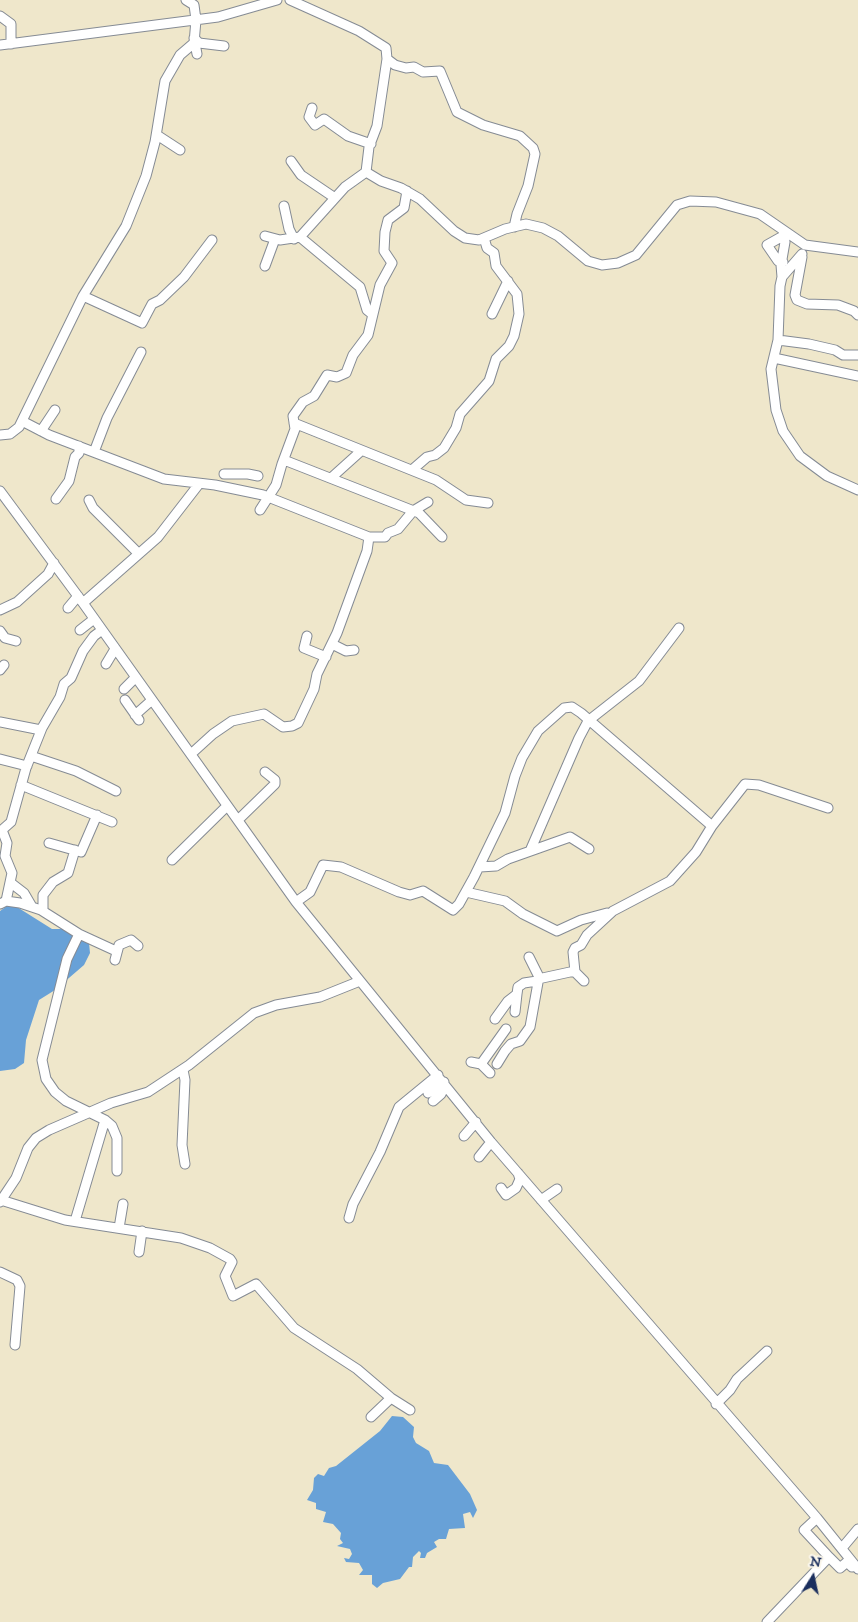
<!DOCTYPE html>
<html>
<head>
<meta charset="utf-8">
<style>
  body { margin:0 }
  #map { position:relative; width:858px; height:1622px; overflow:hidden; background:#efe7cb; font-family:"IM FELL DW Pica",serif }
  canvas { display:block }
  .north { position:absolute; left:788px; top:1552px; width:50px; height:50px; -webkit-text-stroke:4px #fbf7ec; paint-order:stroke; rotate:10deg; font-size:14px; font-weight:700; line-height:20px; text-align:center; color:#1b2f5e }
  .north::after { content:''; display:block; margin:auto; width:18px; height:22px; background:#1b2f5e; clip-path:polygon(50% 0,100% 100%,50% 72%,0 100%) }
</style>
</head>
<body>
<div id="map">
<canvas width="858" height="1622"></canvas>
<div class="north">N</div>
</div>
<script>
const c = document.querySelector('canvas').getContext('2d');
c.lineJoin = 'round';
function fillPath(path, color) { c.fillStyle = color; c.fill(path, 'evenodd'); }
const poly = rows => new Path2D(rows.map(r => 'M' + r).join(''));
function trace(path, color, width, dash) { c.strokeStyle = color; c.lineWidth = width; c.lineCap = dash ? 'butt' : 'round'; c.setLineDash(dash || []); c.stroke(path); }
const water = poly([
  [7,906,17,907,52,929,63,929,76,935,89,943,90,953,84,965,55,990,39,1000,26,1040,24,1063,15,1069,0,1071,0,911],
  [392,1416,403,1417,414,1427,413,1437,416,1443,429,1451,434,1463,448,1465,470,1494,477,1510,473,1518,470,1512,463,1514,465,1528,449,1529,446,1539,439,1539,434,1542,437,1547,427,1553,425,1558,420,1558,421,1553,419,1551,413,1557,412,1567,409,1567,400,1579,383,1583,377,1588,372,1584,372,1575,359,1575,363,1570,359,1563,346,1562,344,1558,349,1559,352,1554,350,1549,337,1546,343,1543,340,1539,341,1533,333,1524,323,1522,326,1512,316,1509,316,1503,307,1500,313,1490,314,1478,318,1474,324,1476,329,1468,336,1466,380,1431]
]);
const minor = poly([
  [290,0,359,31,386,48,387,59,377,126,369,147,366,172,381,181,401,188,420,199,454,231,465,238,479,240,505,229,526,224,543,228,558,236,588,261,602,265,618,263,636,255,677,205,690,201,716,202,760,214,805,245,858,252],
  [0,16,11,24,11,44],
  [194,38,199,43,224,46],
  [194,38,197,54],
  [0,45,218,17,277,0],
  [387,59,395,65,406,68,414,67,423,72,440,71,457,112,483,125,520,136,533,148,535,154,528,186,517,214,514,227],
  [312,108,309,117,315,125,324,119,348,136,371,144],
  [157,135,180,150],
  [291,161,301,175,335,198],
  [284,206,289,229,294,239],
  [265,236,280,240,300,237,345,187,366,172],
  [300,237,360,287,367,310,372,314],
  [802,254,782,277,780,286,778,340,771,369,776,410,783,431,800,456,827,476,858,490],
  [802,257,795,295,797,300,807,304,838,305,854,311,858,315],
  [783,262,778,261,767,245,783,236],
  [265,266,275,239],
  [782,277,781,265,785,242,783,230],
  [83,296,142,323,152,304,160,300,184,277,212,240],
  [492,314,508,281],
  [778,340,809,344,835,350,843,355,858,355],
  [774,358,858,376],
  [22,421,49,435,164,479,215,485,263,495,369,537,367,551,337,633,317,674,314,689,298,723,292,726,283,727,264,714,232,721,213,734,191,754],
  [294,423,436,480,466,500,488,503],
  [41,431,55,410],
  [0,435,10,434,19,427,83,296,126,226,146,176,155,142,165,81,180,55,194,43,196,20,194,5,186,0],
  [94,452,107,418,141,352],
  [284,460,419,513,442,537],
  [412,470,427,457,435,455,444,448,456,428,460,414,489,381,496,359,509,346,514,336,519,314,517,294,496,266,494,253,487,248,484,238],
  [224,474,248,474,258,476],
  [331,478,361,451],
  [0,491,83,603,296,902,491,1142,817,1518,858,1569],
  [56,499,69,481,75,457,79,453,79,446],
  [89,500,93,508,138,553],
  [260,510,276,485,282,464,295,429,293,416,303,402,314,396,327,375,337,377,346,373,353,355,368,335,380,285,392,263,384,251,385,232,388,220,404,208,407,191],
  [369,537,385,537,388,533,398,529,413,511,428,502],
  [83,603,158,537,199,484],
  [68,608,78,596],
  [0,610,17,602,48,574,54,563],
  [80,630,94,619],
  [0,631,5,638,16,641],
  [307,636,304,648,326,657],
  [332,644,346,651,354,650],
  [106,664,115,649],
  [0,670,4,665],
  [124,689,135,678],
  [125,700,139,720],
  [135,715,152,700],
  [0,722,41,730],
  [31,756,76,771,116,791],
  [0,759,27,766],
  [21,785,112,822],
  [238,820,275,784,275,780,265,772],
  [49,843,81,852,97,815],
  [530,851,579,738,588,721,639,681,679,628],
  [172,860,227,806],
  [480,867,496,866,508,859,570,837,589,849],
  [11,883,24,893,31,905],
  [466,892,505,901,523,914,557,931,581,920,607,913],
  [6,901,20,903,41,910,79,934,116,951],
  [296,902,310,892,323,865,341,867,399,892,410,895,423,891,453,910,459,904,474,877,505,813,515,776,522,758,538,731,564,708,572,707,581,713,712,826],
  [0,904,6,901,12,873,5,856,7,843,2,830,11,822,26,768,42,728,60,697,64,684,71,678,83,651,94,636,102,630],
  [43,911,43,895,53,882,68,873,75,850],
  [115,960,119,945,131,940,138,946],
  [575,972,573,952,575,948,581,945,587,935,613,911,670,881,696,852,712,826,745,784,759,785,828,808],
  [538,979,570,972,575,972,584,981],
  [515,1012,517,994],
  [495,1019,508,1001,517,994,518,987,524,983,537,981],
  [471,1062,481,1064,490,1073],
  [481,1064,506,1029],
  [497,1064,505,1051,511,1044,520,1041,530,1027,539,977,529,957],
  [183,1070,185,1080,182,1145,185,1164],
  [428,1093,444,1082],
  [433,1101,441,1094,444,1088,441,1083],
  [105,1120,112,1126,117,1138,117,1171],
  [464,1136,476,1122],
  [479,1157,491,1142],
  [501,1188,506,1195,516,1188,520,1179,518,1173],
  [1,1200,65,1220,181,1238,210,1248,230,1259,232,1262,225,1276,233,1296,256,1284,294,1328,357,1369,391,1398,410,1410],
  [541,1200,557,1189],
  [0,1202,16,1178,28,1148,36,1138,49,1130,111,1103,148,1092,189,1065,254,1013,276,1005,320,997,360,981],
  [349,1218,353,1204,380,1152,399,1107,438,1075],
  [75,1221,105,1120,66,1101,55,1092,46,1079,42,1060,67,959,79,934],
  [119,1228,123,1204],
  [139,1252,142,1231],
  [0,1272,17,1280,20,1286,15,1345],
  [716,1404,730,1390,737,1379,767,1351],
  [371,1417,391,1398],
  [842,1548,858,1529],
  [829,1557,840,1568,847,1562,852,1567],
  [767,1622,829,1557,804,1530,817,1518]
]);
fillPath(water, '#68a1d7');
trace(minor, '#858b94', 11);
trace(minor, '#fff', 9);
</script>
</body>
</html>
